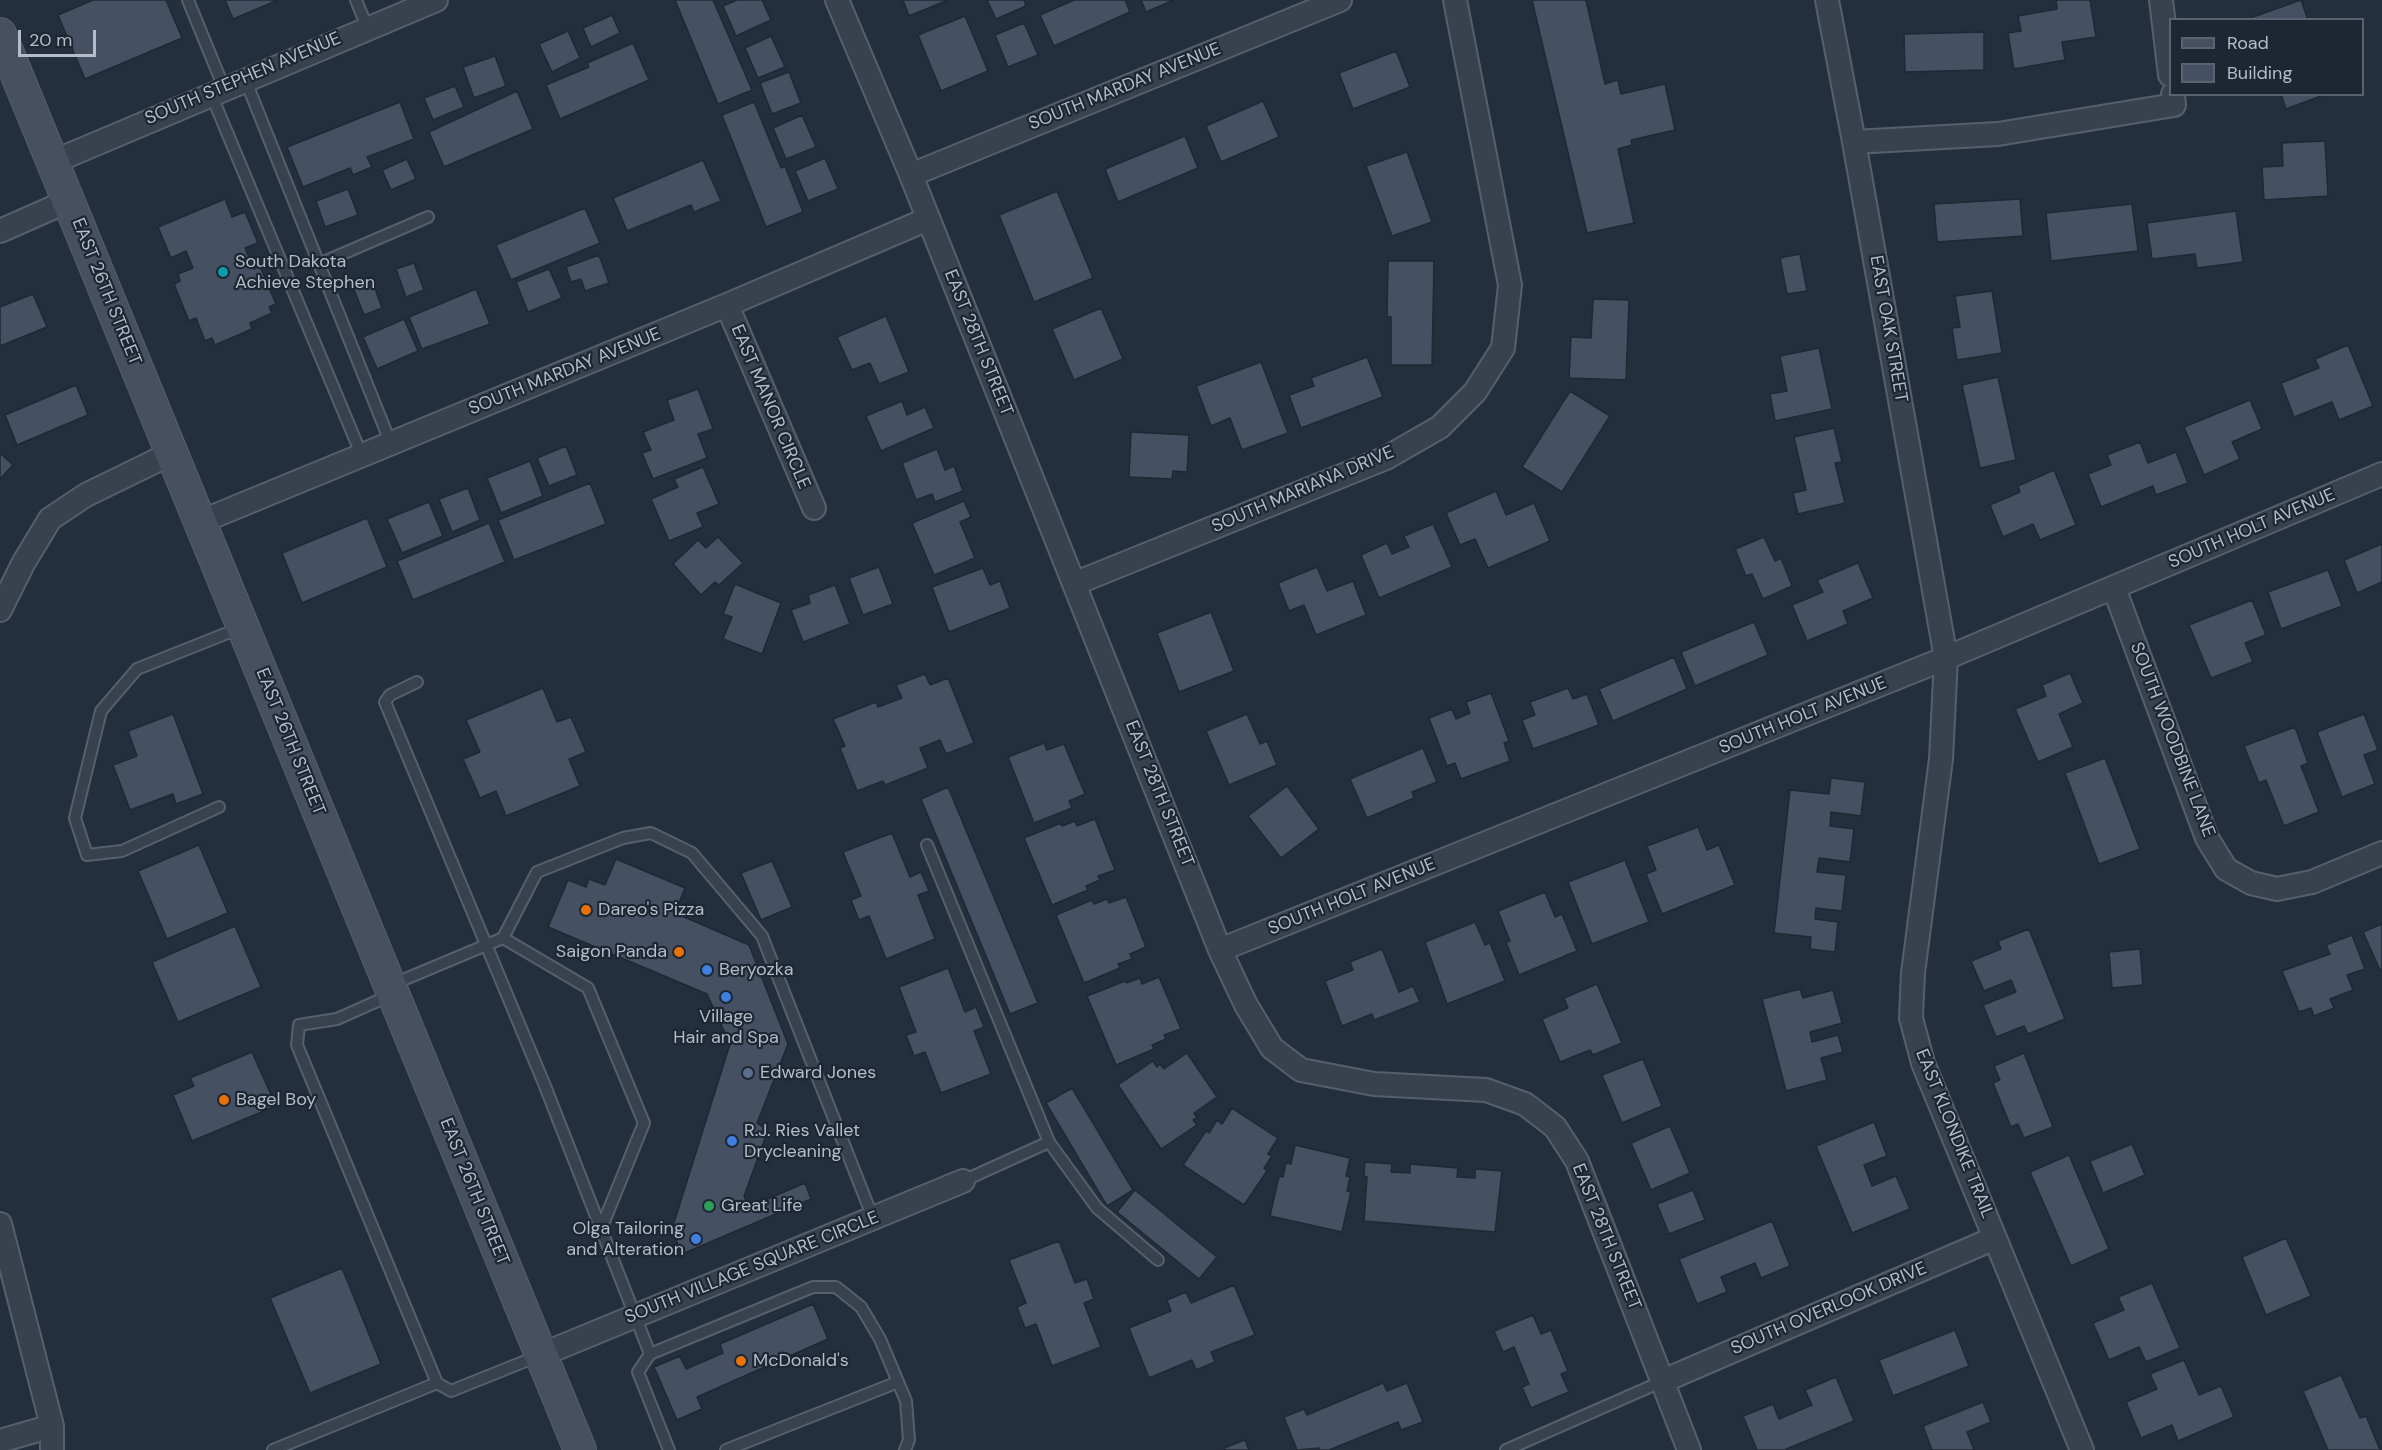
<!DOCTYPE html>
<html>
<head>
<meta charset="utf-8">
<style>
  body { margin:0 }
  #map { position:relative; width:2382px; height:1450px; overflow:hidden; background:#242f3e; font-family:"DM Sans",sans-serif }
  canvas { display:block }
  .legend { position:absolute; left:2169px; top:18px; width:195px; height:78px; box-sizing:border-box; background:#1d2633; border:2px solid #59626f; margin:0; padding:8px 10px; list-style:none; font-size:18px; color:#b4bcc9 }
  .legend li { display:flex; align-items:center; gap:12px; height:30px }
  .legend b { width:30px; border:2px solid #59626f }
  .scale { position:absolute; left:18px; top:30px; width:78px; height:27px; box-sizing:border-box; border:3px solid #b4bcc9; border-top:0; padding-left:8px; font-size:18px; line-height:21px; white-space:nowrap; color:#b4bcc9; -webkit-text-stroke:4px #1d2633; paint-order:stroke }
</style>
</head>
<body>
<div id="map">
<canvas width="2382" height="1450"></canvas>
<ul class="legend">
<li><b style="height:8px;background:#465061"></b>Road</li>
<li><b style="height:16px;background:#455162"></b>Building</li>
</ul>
<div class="scale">20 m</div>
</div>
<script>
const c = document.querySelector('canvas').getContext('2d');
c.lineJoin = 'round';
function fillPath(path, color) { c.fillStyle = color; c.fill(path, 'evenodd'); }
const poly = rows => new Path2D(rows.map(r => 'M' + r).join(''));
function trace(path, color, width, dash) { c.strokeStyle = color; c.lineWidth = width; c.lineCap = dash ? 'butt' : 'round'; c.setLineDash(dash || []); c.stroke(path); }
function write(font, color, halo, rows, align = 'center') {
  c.font = font + ' "DM Sans",sans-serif'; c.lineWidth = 4.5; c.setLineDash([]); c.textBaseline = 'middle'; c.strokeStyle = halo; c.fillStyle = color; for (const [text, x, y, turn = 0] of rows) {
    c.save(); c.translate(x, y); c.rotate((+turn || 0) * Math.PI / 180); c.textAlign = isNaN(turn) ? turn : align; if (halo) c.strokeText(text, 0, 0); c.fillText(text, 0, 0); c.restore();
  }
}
const building = poly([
  [93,0,166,0,182,38,85,79,58,15,93,0],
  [225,0,278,0,233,19,225,0],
  [675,0,713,0,752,90,718,104,675,0],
  [737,0,762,0,771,20,736,36,723,6,737,0],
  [903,0,948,0,909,16,903,0],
  [987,0,1024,0,1026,6,996,19,987,0],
  [1074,0,1125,0,1130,12,1054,46,1040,15,1074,0],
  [1141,0,1174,0,1146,12,1141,0],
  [1532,0,1586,0,1605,84,1618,80,1621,94,1665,84,1675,130,1631,140,1632,145,1618,149,1634,223,1587,233,1532,0],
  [2056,0,2090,0,2096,37,2062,42,2065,60,2014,69,2008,33,2021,31,2018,16,2057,9,2056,0],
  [2301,0,2308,20,2254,20,2253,17,2301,0],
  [612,15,620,33,591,47,583,28,612,15],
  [965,16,988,71,941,91,918,35,965,16],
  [1024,23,1038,55,1008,67,995,35,1024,23],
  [568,31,580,58,552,72,539,44,568,31],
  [1984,32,1984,70,1905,72,1904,34,1984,32],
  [771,36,785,67,758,78,745,48,771,36],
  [633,43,649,80,560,119,546,85,589,67,587,63,633,43],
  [1396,51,1410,87,1353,109,1339,73,1396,51],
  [495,56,506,86,474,98,463,67,495,56],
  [789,72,801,103,772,114,760,83,789,72],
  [455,86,464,107,433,120,424,98,455,86],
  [517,91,533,129,444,167,429,132,517,91],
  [2281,94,2321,94,2321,96,2286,109,2281,94],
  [1263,101,1279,137,1221,162,1206,126,1263,101],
  [400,102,414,139,367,157,372,167,353,175,350,168,303,187,287,147,400,102],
  [754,102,781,168,785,166,803,212,766,227,722,115,754,102],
  [802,115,816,147,786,159,773,128,802,115],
  [1185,136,1198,168,1118,202,1105,169,1185,136],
  [2325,141,2328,196,2264,200,2262,167,2283,166,2282,143,2325,141],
  [1407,152,1432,222,1392,236,1366,166,1407,152],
  [825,158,838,189,808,201,795,171,825,158],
  [407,159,416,179,391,190,382,170,407,159],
  [703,160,721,201,694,212,691,205,627,231,613,198,703,160],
  [348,189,358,215,325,227,316,201,348,189],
  [1057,191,1093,278,1034,302,999,215,1057,191],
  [225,199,232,217,245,212,258,243,245,248,254,269,260,266,276,304,269,307,272,313,250,323,252,329,215,345,212,338,205,341,196,318,189,321,174,284,180,281,178,274,193,268,186,251,171,258,158,227,225,199],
  [2020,199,2023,236,1937,242,1934,204,2020,199],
  [2132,204,2138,251,2051,261,2046,213,2132,204],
  [585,208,600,243,511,280,496,245,585,208],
  [2236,211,2243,262,2197,268,2195,254,2152,259,2147,223,2236,211],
  [1800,254,1807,291,1787,294,1780,258,1800,254],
  [599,255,609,283,585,291,581,279,571,282,566,267,599,255],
  [1388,261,1434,261,1432,365,1391,365,1391,317,1387,317,1388,261],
  [414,263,424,290,406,297,396,269,414,263],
  [549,269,562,298,528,312,516,282,549,269],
  [372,280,382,308,364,315,353,287,372,280],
  [476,289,490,324,422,349,409,317,476,289],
  [1992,291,2002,353,1957,360,1952,328,1960,327,1955,296,1992,291],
  [33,294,47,327,0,346,0,307,33,294],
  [1593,299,1629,300,1626,380,1569,378,1571,337,1591,338,1593,299],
  [1101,308,1123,359,1074,380,1052,329,1101,308],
  [886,316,909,372,879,384,870,363,852,370,837,337,886,316],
  [404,319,418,351,377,369,363,337,404,319],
  [2348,345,2373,406,2339,420,2332,402,2294,417,2281,383,2319,368,2315,359,2348,345],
  [1819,348,1832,409,1775,421,1770,394,1787,391,1780,356,1819,348],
  [1367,357,1383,397,1301,428,1289,395,1314,386,1311,378,1367,357],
  [1261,362,1288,433,1242,450,1230,418,1211,426,1196,386,1261,362],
  [1998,377,2016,460,1980,468,1962,385,1998,377],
  [76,385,88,415,17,445,5,415,76,385],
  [698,389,713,429,698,434,707,458,653,479,642,453,651,450,643,432,674,420,667,400,698,389],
  [1570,391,1610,416,1562,492,1522,467,1570,391],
  [2250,400,2262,429,2232,442,2240,459,2204,475,2184,427,2250,400],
  [902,401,907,415,925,407,934,428,881,451,866,416,902,401],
  [1834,428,1842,462,1835,463,1845,503,1798,514,1793,493,1806,490,1794,437,1834,428],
  [1131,432,1189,435,1187,472,1173,471,1172,479,1129,477,1131,432],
  [2140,442,2148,463,2176,452,2188,483,2156,495,2153,486,2101,507,2088,474,2111,465,2107,455,2140,442],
  [566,446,577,475,549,486,537,458,566,446],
  [937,449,945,470,954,466,963,491,935,502,932,494,916,500,902,463,937,449],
  [0,453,13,465,0,479,0,453],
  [530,461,543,496,501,513,487,478,530,461],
  [703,467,719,504,697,513,703,527,669,541,651,499,678,487,674,479,703,467],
  [2054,470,2076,525,2040,540,2033,524,2003,537,1990,505,2020,492,2018,486,2054,470],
  [590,483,606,524,514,560,498,520,590,483],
  [468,488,480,520,452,532,439,499,468,488],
  [1496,491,1506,515,1534,503,1550,541,1488,568,1475,539,1460,545,1446,513,1496,491],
  [964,501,971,517,960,522,975,558,934,575,912,523,964,501],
  [429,502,443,536,402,553,387,519,429,502],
  [367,518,387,567,302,603,282,553,367,518],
  [489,523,505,562,413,600,397,561,489,523],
  [1433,524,1452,567,1379,598,1361,555,1387,543,1392,554,1409,547,1404,536,1433,524],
  [718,537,743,563,719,585,715,582,701,595,673,564,698,540,706,548,718,537],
  [1764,537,1775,561,1781,558,1792,586,1763,599,1752,574,1746,576,1735,549,1764,537],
  [2382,544,2382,582,2357,593,2344,560,2382,544],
  [1858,563,1873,598,1843,611,1848,624,1807,641,1792,605,1823,592,1817,580,1858,563],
  [879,567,893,604,863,615,849,578,879,567],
  [1317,567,1327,591,1353,581,1366,615,1316,635,1304,605,1289,611,1278,583,1317,567],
  [983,568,990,585,1000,581,1010,608,949,632,932,587,983,568],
  [2328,570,2342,606,2281,629,2268,592,2328,570],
  [735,584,781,603,762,654,723,639,732,617,723,614,735,584],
  [835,585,850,624,803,642,791,610,810,603,808,595,835,585],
  [2252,600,2266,635,2245,643,2253,662,2211,678,2189,625,2252,600],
  [1211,612,1234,671,1179,692,1157,633,1211,612],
  [1754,622,1768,655,1695,686,1681,652,1754,622],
  [1674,657,1687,689,1613,721,1599,689,1674,657],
  [2070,673,2083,703,2059,714,2073,747,2038,762,2015,709,2046,696,2042,685,2070,673],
  [925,674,930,685,948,678,974,743,946,754,940,740,920,748,928,768,885,785,883,781,857,791,840,748,845,746,833,719,876,702,878,707,902,698,896,685,925,674],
  [543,688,557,722,571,717,586,752,569,759,580,786,506,816,496,791,480,798,463,759,480,752,466,720,543,688],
  [1568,688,1573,699,1587,694,1599,725,1533,749,1522,720,1535,715,1530,702,1568,688],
  [1491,693,1509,741,1504,743,1510,761,1461,779,1455,763,1447,766,1429,718,1452,709,1456,719,1470,713,1466,702,1491,693],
  [173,714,203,794,176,804,173,794,130,810,113,765,137,756,128,731,173,714],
  [1247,714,1260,744,1267,741,1277,765,1229,785,1206,731,1247,714],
  [2364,714,2378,750,2364,755,2375,784,2342,797,2317,732,2364,714],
  [2295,727,2308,763,2301,766,2319,812,2284,826,2266,780,2259,783,2244,746,2295,727],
  [1044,743,1047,750,1064,744,1085,794,1069,801,1072,808,1034,823,1008,757,1044,743],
  [1423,748,1437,782,1412,792,1414,798,1367,818,1350,779,1423,748],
  [2105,758,2140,849,2099,864,2065,773,2105,758],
  [1831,778,1865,782,1861,816,1831,812,1830,826,1854,829,1850,862,1819,858,1817,872,1846,875,1842,911,1816,908,1815,919,1838,922,1835,952,1810,949,1811,937,1774,933,1790,790,1829,794,1831,778],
  [1287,786,1319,829,1281,858,1248,816,1287,786],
  [948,787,1038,1003,1010,1014,921,799,948,787],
  [1095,819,1115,870,1098,876,1100,880,1086,886,1088,890,1052,905,1024,838,1061,823,1062,826,1075,821,1077,826,1095,819],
  [1698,827,1707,850,1719,845,1735,885,1662,914,1646,874,1656,870,1647,846,1698,827],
  [892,833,910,877,921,872,929,891,918,895,935,939,886,959,869,916,859,920,851,900,861,896,843,852,892,833],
  [199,845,228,913,167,939,138,871,199,845],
  [616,859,685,888,675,913,749,945,788,1044,757,1123,768,1130,744,1196,749,1207,805,1183,811,1199,682,1254,672,1229,730,1044,707,994,548,927,568,880,586,887,589,879,605,885,616,859],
  [1625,860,1649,922,1592,944,1568,882,1625,860],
  [772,861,792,907,761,920,741,873,772,861],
  [1545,892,1555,917,1562,914,1577,951,1519,975,1506,942,1510,941,1498,911,1545,892],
  [1126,897,1146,947,1130,954,1132,959,1118,964,1120,968,1084,983,1056,915,1092,900,1094,904,1107,899,1109,903,1126,897],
  [1475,922,1485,945,1490,943,1505,981,1447,1004,1425,942,1475,922],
  [2382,924,2382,969,2380,970,2363,932,2382,924],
  [235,926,261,987,178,1022,152,962,235,926],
  [2029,929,2065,1019,2028,1034,2024,1026,1996,1037,1983,1005,2016,992,2011,980,1984,991,1971,961,2001,949,1998,941,2029,929],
  [2352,935,2365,969,2347,975,2353,990,2330,999,2334,1008,2314,1016,2311,1008,2299,1012,2282,971,2330,954,2326,945,2352,935],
  [1382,949,1399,992,1413,986,1420,1002,1374,1020,1372,1014,1342,1026,1325,981,1353,970,1350,962,1382,949],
  [2140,949,2143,985,2112,988,2109,952,2140,949],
  [948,968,965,1012,976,1007,984,1027,974,1031,991,1074,941,1093,925,1052,914,1056,906,1035,916,1032,899,987,948,968],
  [1159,977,1181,1029,1164,1035,1166,1039,1152,1045,1154,1049,1116,1065,1087,996,1125,981,1126,983,1140,978,1142,984,1159,977],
  [1597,984,1622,1043,1593,1055,1590,1050,1560,1062,1542,1019,1568,1008,1564,998,1597,984],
  [1800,989,1803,998,1833,990,1842,1023,1810,1032,1812,1042,1838,1035,1843,1052,1821,1058,1827,1080,1786,1091,1762,999,1800,989],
  [252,1052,276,1106,192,1141,173,1095,194,1086,190,1078,252,1052],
  [1187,1053,1217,1097,1194,1113,1197,1118,1193,1120,1197,1125,1161,1149,1118,1085,1153,1061,1157,1067,1160,1064,1164,1069,1187,1053],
  [2024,1053,2053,1127,2024,1138,2018,1124,2011,1127,1993,1083,2000,1080,1994,1066,2024,1053],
  [1643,1059,1662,1106,1622,1123,1602,1075,1643,1059],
  [1072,1088,1133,1190,1107,1206,1046,1103,1072,1088],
  [1232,1108,1278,1138,1268,1154,1272,1156,1264,1168,1267,1171,1244,1205,1183,1165,1206,1131,1209,1133,1217,1120,1222,1124,1232,1108],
  [1874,1122,1887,1156,1864,1165,1872,1186,1896,1176,1910,1209,1852,1233,1816,1146,1874,1122],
  [1670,1126,1690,1173,1651,1190,1631,1143,1670,1126],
  [2132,1144,2145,1175,2103,1193,2090,1161,2132,1144],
  [1295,1145,1350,1158,1346,1176,1350,1177,1347,1191,1351,1192,1342,1232,1270,1216,1279,1176,1283,1177,1286,1163,1291,1164,1295,1145],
  [2069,1155,2109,1249,2071,1266,2030,1172,2069,1155],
  [1365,1162,1392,1164,1391,1172,1410,1173,1410,1164,1458,1168,1457,1177,1475,1178,1475,1169,1502,1171,1495,1232,1364,1221,1367,1177,1364,1176,1365,1162],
  [1135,1190,1217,1257,1199,1279,1117,1212,1135,1190],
  [1693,1190,1705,1220,1669,1234,1657,1204,1693,1190],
  [1772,1221,1790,1266,1761,1278,1755,1263,1721,1277,1727,1292,1697,1304,1679,1259,1772,1221],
  [2286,1238,2311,1296,2266,1315,2242,1257,2286,1238],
  [1059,1241,1075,1283,1087,1279,1094,1299,1084,1303,1101,1347,1052,1366,1036,1324,1025,1328,1017,1307,1026,1303,1009,1260,1059,1241],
  [342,1268,381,1364,310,1393,270,1298,342,1268],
  [2152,1283,2180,1348,2146,1362,2139,1347,2109,1360,2093,1323,2124,1310,2118,1297,2152,1283],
  [1234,1285,1255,1335,1211,1352,1215,1362,1196,1370,1192,1360,1149,1378,1129,1328,1171,1311,1167,1300,1186,1292,1191,1303,1234,1285],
  [813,1304,828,1339,697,1397,702,1409,677,1420,654,1367,680,1356,686,1369,723,1353,720,1344,813,1304],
  [1533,1315,1541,1334,1551,1330,1568,1371,1561,1374,1569,1392,1531,1408,1522,1387,1529,1384,1514,1347,1503,1352,1494,1331,1533,1315],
  [1955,1330,1969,1366,1893,1396,1879,1360,1955,1330],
  [2184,1360,2199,1395,2221,1386,2234,1417,2178,1441,2172,1425,2141,1438,2126,1402,2157,1389,2150,1374,2184,1360],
  [2341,1375,2360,1418,2366,1416,2380,1450,2328,1450,2303,1391,2341,1375],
  [1836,1377,1854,1421,1784,1450,1757,1450,1743,1416,1773,1404,1779,1419,1812,1405,1805,1390,1836,1377],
  [1383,1383,1387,1391,1407,1383,1423,1422,1401,1430,1398,1422,1329,1450,1320,1450,1319,1448,1297,1450,1284,1417,1304,1409,1307,1415,1383,1383],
  [1983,1402,1991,1422,1967,1432,1974,1450,1932,1450,1923,1426,1983,1402],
  [1245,1440,1249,1450,1225,1450,1224,1448,1245,1440]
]);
const service = poly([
  [188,0,224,88],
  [356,0,367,27],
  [245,79,391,444],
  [211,94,362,456],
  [319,264,428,217],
  [417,682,390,695,385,702,545,1086,650,1354,638,1372,669,1450],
  [219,807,122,851,87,855,75,818,101,711,137,669,240,628],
  [927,845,1049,1142,963,1181],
  [503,938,588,988,644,1123,601,1229],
  [391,985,503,938,537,872,623,838,651,833,692,853,762,936,873,1218],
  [391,995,337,1019,299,1025,297,1045,437,1383,451,1391,538,1356],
  [1049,1142,1097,1208,1158,1260],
  [650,1354,813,1287,836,1287,861,1307,880,1339,906,1401,909,1440,905,1450],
  [273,1450,437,1383],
  [726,1450,898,1382],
  [1506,1450,1663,1381]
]);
const minor = poly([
  [837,0,911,175,1220,950,1246,1005,1272,1048,1301,1070,1374,1084,1486,1090,1525,1104,1555,1127,1577,1161,1689,1450],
  [1827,0,1854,142,1946,658,1941,759,1913,973,1911,1018,1923,1063,2082,1450],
  [2161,0,2170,75],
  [1854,142,1998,134,2174,105,2173,94],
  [53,162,436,0],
  [911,175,1340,0],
  [0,231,68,201],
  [727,305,814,508],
  [200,522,727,305,928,219],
  [1076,583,1386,458,1440,427,1475,392,1503,348,1510,285,1455,0],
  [2114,588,2207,838,2226,869,2251,883,2277,889,2312,882,2382,853],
  [0,610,24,562,50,519,86,495,172,453],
  [1220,950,1946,658,2382,474],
  [0,1224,52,1426,52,1450],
  [541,1355,963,1181],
  [1663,1381,1995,1238],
  [0,1441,52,1426]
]);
const secondary = poly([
  [0,34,580,1450]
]);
const markers = [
  [223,272,6,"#0f9aa8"],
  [586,910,6,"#e8710a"],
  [679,952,6,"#e8710a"],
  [707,970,6,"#3f7fe0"],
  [726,997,6,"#3f7fe0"],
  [748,1073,6,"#5c6f8a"],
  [224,1100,6,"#e8710a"],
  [732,1141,6,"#3f7fe0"],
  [709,1206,6,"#2e9e5b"],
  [696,1239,6,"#3f7fe0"],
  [741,1361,6,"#e8710a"]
];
const streetNames = [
  ["SOUTH STEPHEN AVENUE",243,79,-23],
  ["SOUTH MARDAY AVENUE",1125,87,-22],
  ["EAST 26TH STREET",106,292,68],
  ["EAST OAK STREET",1888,329,80],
  ["EAST 28TH STREET",978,343,68],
  ["SOUTH MARDAY AVENUE",565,372,-22],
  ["EAST MANOR CIRCLE",770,407,67],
  ["SOUTH MARIANA DRIVE",1303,490,-23],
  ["SOUTH HOLT AVENUE",2252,529,-23],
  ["SOUTH HOLT AVENUE",1803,716,-22],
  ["SOUTH WOODBINE LANE",2172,740,69],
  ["EAST 26TH STREET",290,742,68],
  ["EAST 28TH STREET",1159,794,68],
  ["SOUTH HOLT AVENUE",1352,897,-22],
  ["EAST KLONDIKE TRAIL",1954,1134,68],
  ["EAST 26TH STREET",474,1192,68],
  ["EAST 28TH STREET",1606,1237,68],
  ["SOUTH VILLAGE SQUARE CIRCLE",752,1268,-22],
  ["SOUTH OVERLOOK DRIVE",1829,1309,-23]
];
const poiNames = [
  ["South Dakota",235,262],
  ["Achieve Stephen",235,283],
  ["Dareo's Pizza",598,910],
  ["Saigon Panda",667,952,"right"],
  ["Beryozka",719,970],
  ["Village",726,1017,"center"],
  ["Hair and Spa",726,1038,"center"],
  ["Edward Jones",760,1073],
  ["Bagel Boy",236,1100],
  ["R.J. Ries Vallet",744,1131],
  ["Drycleaning",744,1152],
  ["Great Life",721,1206],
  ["Olga Tailoring",684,1229,"right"],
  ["and Alteration",684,1250,"right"],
  ["McDonald's",753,1361]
];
fillPath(building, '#455162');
trace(building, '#1f2835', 1.5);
trace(service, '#565f6c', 14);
trace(minor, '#565f6c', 26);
trace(secondary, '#565f6c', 34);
trace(service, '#38414e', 10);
trace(minor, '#38414e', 22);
trace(secondary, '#465061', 32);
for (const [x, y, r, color] of markers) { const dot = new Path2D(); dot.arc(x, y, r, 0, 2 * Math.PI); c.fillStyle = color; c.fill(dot); trace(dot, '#1d2633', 2); }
write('18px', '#b4bcc9', '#1d2633', streetNames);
write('18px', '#b4bcc9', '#1d2633', poiNames, 'left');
</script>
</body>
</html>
